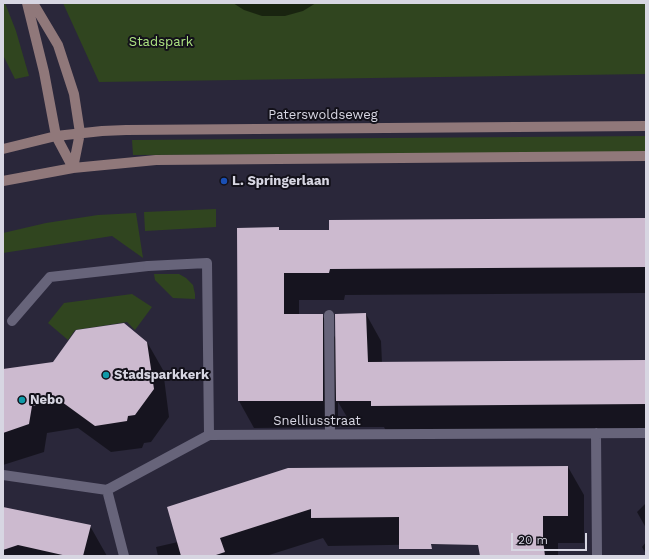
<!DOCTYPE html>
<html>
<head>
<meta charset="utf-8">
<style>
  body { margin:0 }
  #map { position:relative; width:649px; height:559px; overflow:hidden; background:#2a273a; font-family:"Work Sans",sans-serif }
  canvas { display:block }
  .frame { position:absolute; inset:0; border:4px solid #d7d6e2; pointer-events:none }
  .scale { position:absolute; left:511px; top:533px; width:76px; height:18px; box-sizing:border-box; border:2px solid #d7d6e2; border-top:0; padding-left:5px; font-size:12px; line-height:14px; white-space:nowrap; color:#d7d6e2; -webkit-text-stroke:3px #13111a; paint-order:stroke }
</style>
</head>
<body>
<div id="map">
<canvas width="649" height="559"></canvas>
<div class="frame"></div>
<div class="scale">20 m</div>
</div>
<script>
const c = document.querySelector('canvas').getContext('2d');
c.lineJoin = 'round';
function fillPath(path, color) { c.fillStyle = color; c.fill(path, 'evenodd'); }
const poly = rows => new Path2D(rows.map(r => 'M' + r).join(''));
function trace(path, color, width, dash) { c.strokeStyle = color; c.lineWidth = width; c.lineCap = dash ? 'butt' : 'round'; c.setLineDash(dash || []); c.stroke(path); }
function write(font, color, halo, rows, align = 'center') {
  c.font = font + ' "Work Sans",sans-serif'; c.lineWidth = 4; c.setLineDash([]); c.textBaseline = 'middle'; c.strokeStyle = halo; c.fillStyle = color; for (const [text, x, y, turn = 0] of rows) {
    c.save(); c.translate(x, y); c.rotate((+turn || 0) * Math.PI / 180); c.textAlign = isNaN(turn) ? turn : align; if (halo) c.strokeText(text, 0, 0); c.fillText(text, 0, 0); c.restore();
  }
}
const green = poly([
  [3,3,5,3,16,31,29,76,15,79,3,55],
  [63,3,646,3,646,74,99,82],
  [646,136,646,153,133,155,132,140],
  [216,209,216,227,145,231,144,212],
  [136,213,143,258,112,236,3,253,3,233,46,223,98,215],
  [154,274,179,274,186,278,193,285,195,294,195,299,173,298,155,280],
  [132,294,152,307,135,330,127,322,75,330,68,340,48,323,64,303]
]);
const shadow = poly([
  [233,3,316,3,303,11,285,16,262,16,244,10],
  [646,219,646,293,345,295,344,300,299,300,299,315,322,315,336,339,366,314,381,341,382,363,646,361,646,430,387,433,384,427,353,427,338,402,338,427,254,428,239,401,238,229,278,228,280,231,330,231],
  [147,342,163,370,169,417,151,442,144,443,142,448,111,452,78,428,47,433,44,452,3,465,3,370,53,363],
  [568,467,584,495,584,543,558,543,558,556,515,556,510,543,328,546,323,538,266,556,158,556,156,547,178,542,168,508],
  [646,503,646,528,637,512],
  [3,512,90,526,107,556,3,556],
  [646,542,646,554,642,547]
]);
const building = poly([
  [646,218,646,267,330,269,329,273,284,273,284,314,323,314,323,401,238,401,237,228,279,227,279,230,329,230,329,220],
  [366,313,368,362,646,360,646,404,371,406,371,401,336,401,335,314],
  [124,323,147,342,154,389,135,415,128,416,127,421,95,426,62,402,32,406,29,424,3,433,3,369,53,362,76,330],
  [568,466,568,516,543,516,543,540,545,556,480,556,478,545,431,544,432,549,399,549,399,517,311,518,311,509,220,538,225,552,213,556,181,556,167,507,288,468],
  [3,507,91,525,83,556,67,556,18,545,3,550]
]);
const service = poly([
  [329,315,330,434],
  [12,321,50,277,148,266]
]);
const minor = poly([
  [148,266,207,263,209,435],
  [596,433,597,556],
  [3,475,107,490,209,435,646,433],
  [107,490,124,556]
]);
const secondary = poly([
  [27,3,44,72,56,136,73,168],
  [33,3,58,45,74,94,80,133,73,168],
  [3,149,56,136,102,131,126,130,646,126],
  [3,181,73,168,156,160,646,156]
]);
const markers = [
  [224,181,4,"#1a4fb4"],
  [106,375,4,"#0f9aa8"],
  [22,400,4,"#0f9aa8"]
];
const parkNames = [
  ["Stadspark",161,42]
];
const streetNames = [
  ["Paterswoldseweg",323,115],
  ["Snelliusstraat",317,421]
];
const poiNames = [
  ["L. Springerlaan",232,181],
  ["Stadsparkkerk",114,375],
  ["Nebo",30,400]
];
fillPath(green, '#30451f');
fillPath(shadow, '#0007');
fillPath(building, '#ccbacf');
trace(service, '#67647a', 10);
trace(minor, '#67647a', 10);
trace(secondary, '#90787a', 10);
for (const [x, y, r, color] of markers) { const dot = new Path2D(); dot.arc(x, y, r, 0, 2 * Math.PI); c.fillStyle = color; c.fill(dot); trace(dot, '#13111a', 1.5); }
write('13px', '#ade482', '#13111a', parkNames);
write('13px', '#d7d6e2', '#13111a', streetNames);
write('bold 13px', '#d7d6e2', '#13111a', poiNames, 'left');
</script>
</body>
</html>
